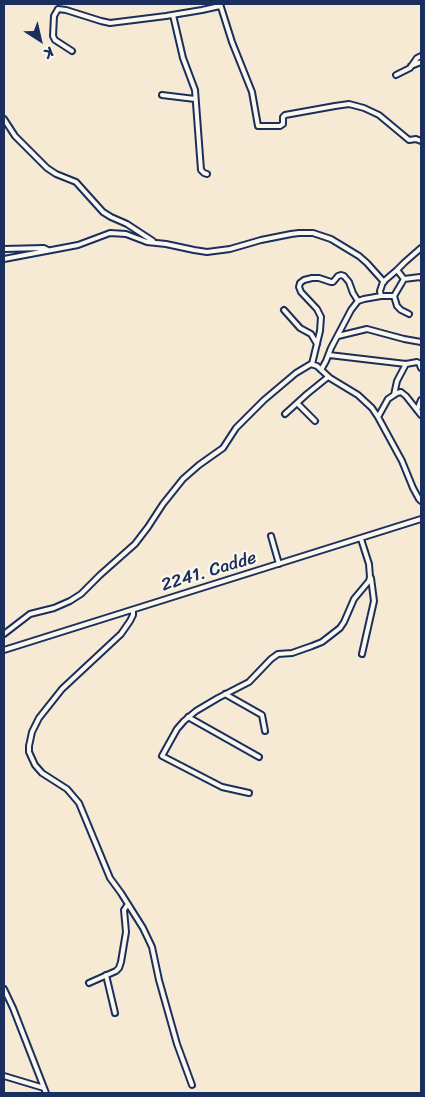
<!DOCTYPE html>
<html>
<head>
<meta charset="utf-8">
<style>
  body { margin:0 }
  #map { position:relative; width:425px; height:1097px; overflow:hidden; background:#f6ead5; font-family:Sriracha,sans-serif }
  canvas { display:block }
  .frame { position:absolute; inset:0; border:5px solid #1b2f5e; pointer-events:none }
  .north { position:absolute; left:15px; top:15px; width:50px; height:50px; -webkit-text-stroke:4px #fbf7ec; paint-order:stroke; rotate:145deg; font-size:14px; font-weight:700; line-height:20px; text-align:center; color:#1b2f5e }
  .north::after { content:''; display:block; margin:auto; width:18px; height:22px; background:#1b2f5e; clip-path:polygon(50% 0,100% 100%,50% 72%,0 100%) }
</style>
</head>
<body>
<div id="map">
<canvas width="425" height="1097"></canvas>
<div class="frame"></div>
<div class="north">K</div>
</div>
<script>
const c = document.querySelector('canvas').getContext('2d');
c.lineJoin = 'round';
const poly = rows => new Path2D(rows.map(r => 'M' + r).join(''));
function trace(path, color, width, dash) { c.strokeStyle = color; c.lineWidth = width; c.lineCap = dash ? 'butt' : 'round'; c.setLineDash(dash || []); c.stroke(path); }
function write(font, color, halo, rows, align = 'center') {
  c.font = font + ' Sriracha,sans-serif'; c.lineWidth = 4.5; c.setLineDash([]); c.textBaseline = 'middle'; c.strokeStyle = halo; c.fillStyle = color; for (const [text, x, y, turn = 0] of rows) {
    c.save(); c.translate(x, y); c.rotate((+turn || 0) * Math.PI / 180); c.textAlign = isNaN(turn) ? turn : align; if (halo) c.strokeText(text, 0, 0); c.fillText(text, 0, 0); c.restore();
  }
}
const minor = poly([
  [220,4,232,42,252,92,258,126,280,126,283,124,283,117,285,115,335,106,349,104,364,108,379,115,409,140,416,139,421,141],
  [173,15,183,58,195,90,201,170,204,173,207,174],
  [72,51,55,40,53,36,54,16,58,9,66,10,101,21,110,23,166,16,202,10,220,6],
  [411,66,421,62],
  [396,75,410,68,417,58,421,56],
  [162,95,195,99],
  [4,119,15,136,47,168,56,174,76,182,103,212,111,217,127,224,153,241],
  [421,248,405,262,397,270,404,279,420,277,421,278],
  [4,249,44,248,48,250],
  [4,259,78,245,110,233,126,234,147,242,166,244,194,250,207,252,230,249,261,240,291,234,299,233,313,233,331,239,359,256,367,263,384,282],
  [381,296,380,291,383,282,397,270],
  [394,296,397,306,401,310,409,314],
  [284,310,300,328,311,334,317,344],
  [338,336,367,329,404,339,421,342],
  [329,355,406,364,417,362,419,363,421,368],
  [312,364,320,331,321,317,317,309,301,292,299,287,300,283,304,280,312,278,319,278,331,282,333,282,338,276,341,275,344,276,349,282,353,293,358,301],
  [321,370,326,361,331,348,351,310,358,301,364,299,381,296,394,296,404,279],
  [394,395,397,381,406,364],
  [297,403,315,421],
  [417,410,421,400],
  [285,414,307,394,328,377],
  [378,417,388,399,397,393,401,392,406,396,421,415],
  [271,536,279,564],
  [133,610,133,615,130,621,121,634,62,689,39,718,32,732,29,746,29,752,35,765,42,773,67,789,79,803,110,878,121,893,143,928,152,947,159,980,177,1044,192,1085],
  [4,634,30,614,54,608,70,601,81,594,100,575,135,544,148,527,163,504,183,479,199,465,223,448,236,428,264,400,296,373,311,364,317,366,330,378,358,395,372,408,378,417,402,461,413,488,419,499,421,501],
  [4,650,421,519],
  [362,654,374,601,371,578],
  [225,694,262,715,265,731],
  [188,717,259,757],
  [249,793,222,787,162,756,177,729,184,721,196,711,218,698,249,682,271,659,278,654,292,653,312,646,322,642,340,628,344,622,354,599,369,581,370,577,369,564,361,539],
  [106,975,115,1013],
  [89,983,116,971,119,968,121,962,126,932,124,910,128,904],
  [4,989,13,1008,46,1093],
  [4,1076,44,1088]
]);
const streetNames = [
  ["2241. Cadde",209,572,-17]
];
trace(minor, '#1b2f5e', 8);
trace(minor, '#fbf7ec', 4);
write('18px', '#1b2f5e', '#fbf7ec', streetNames);
</script>
</body>
</html>
